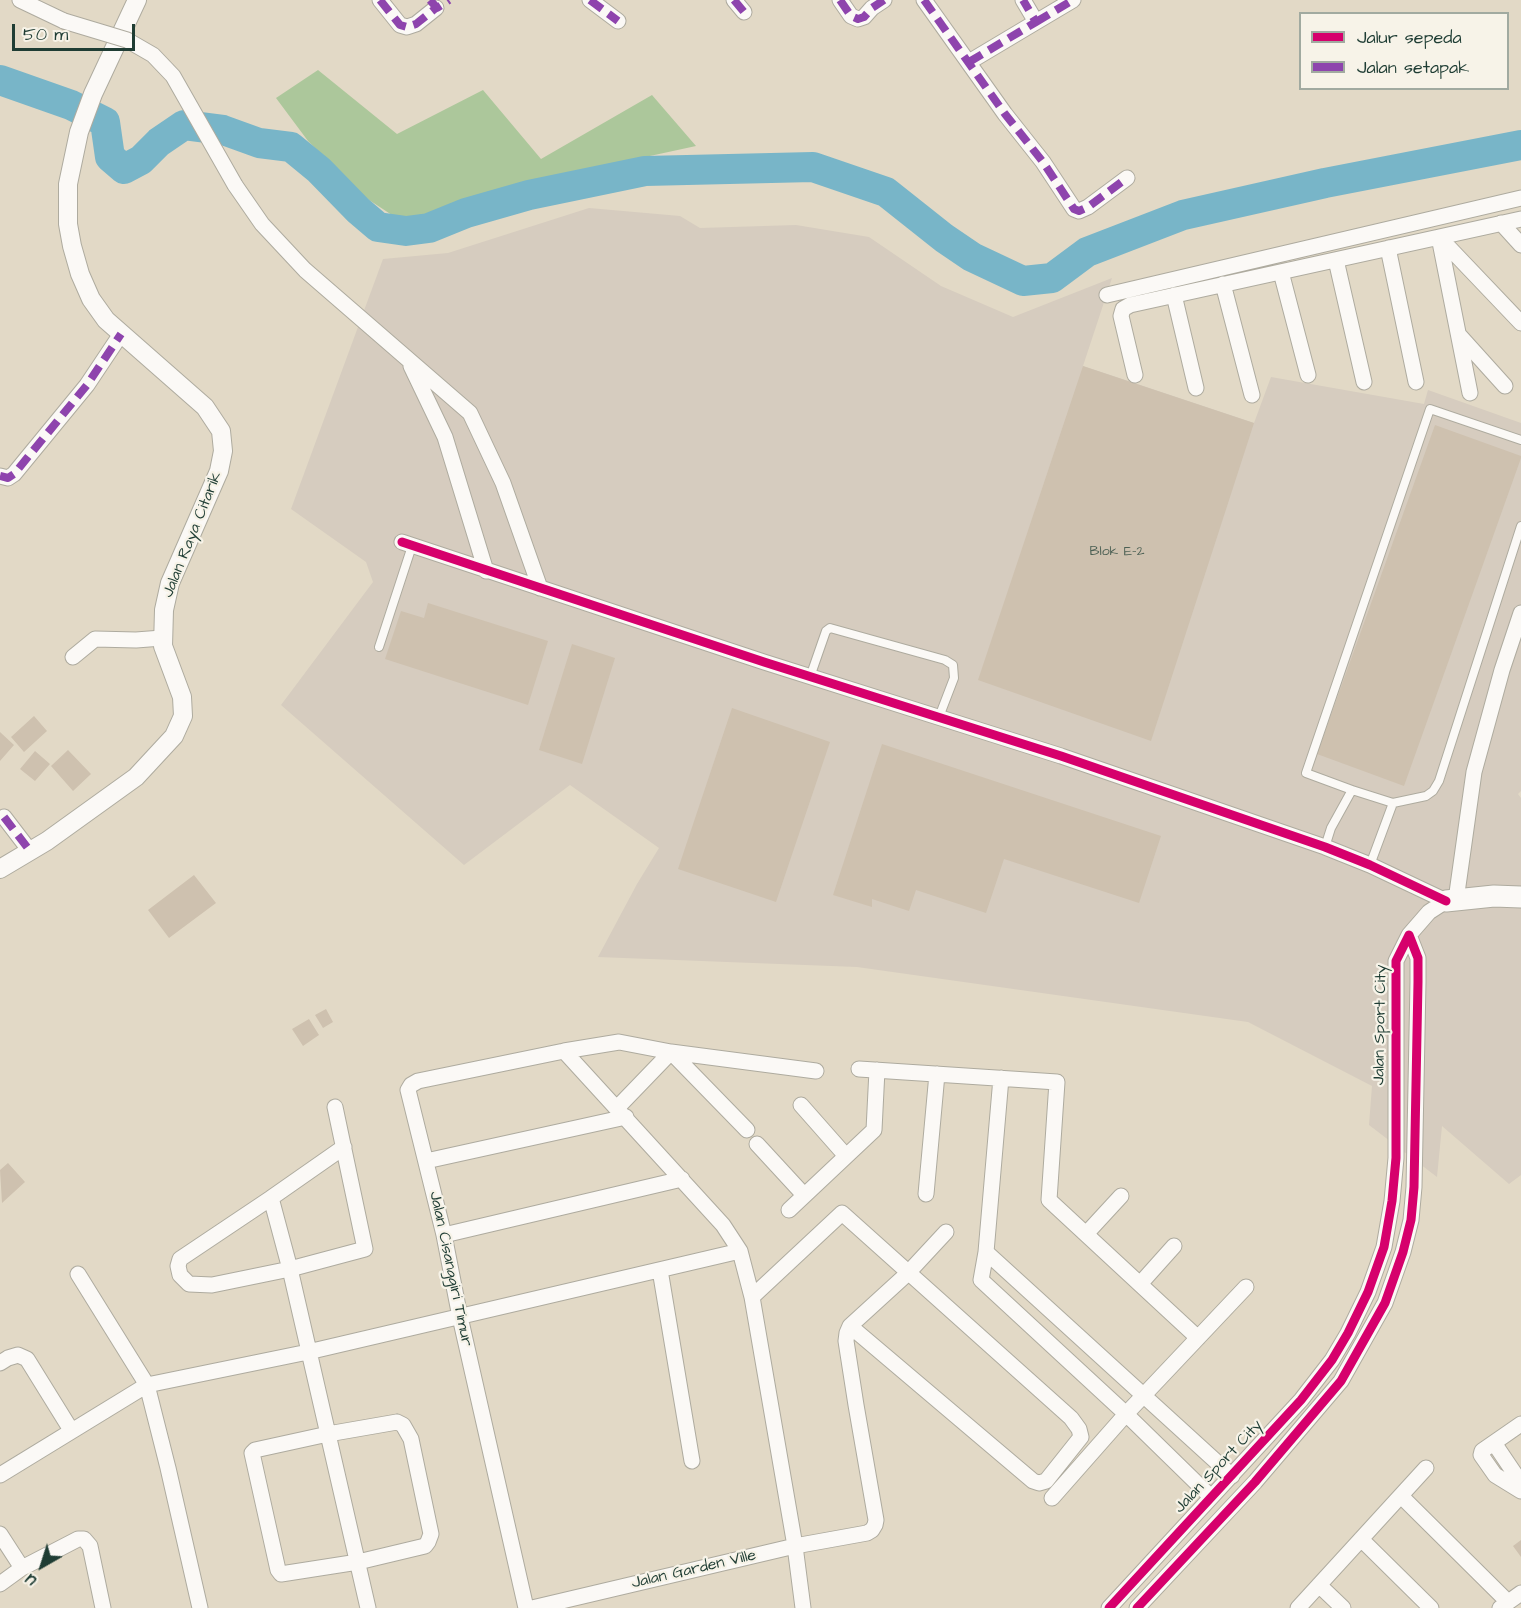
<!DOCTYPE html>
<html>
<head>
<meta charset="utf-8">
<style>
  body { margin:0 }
  #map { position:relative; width:1521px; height:1608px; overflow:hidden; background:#e2d9c6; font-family:"Architects Daughter",sans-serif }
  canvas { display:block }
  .legend { position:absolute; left:1299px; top:12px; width:210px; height:78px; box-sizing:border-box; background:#f7f3e8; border:2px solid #a1aaa0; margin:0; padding:8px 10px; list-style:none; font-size:18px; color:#1f3d34 }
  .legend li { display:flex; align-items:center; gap:12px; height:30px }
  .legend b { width:30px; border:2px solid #a1aaa0 }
  .north { position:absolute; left:12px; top:1536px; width:60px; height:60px; -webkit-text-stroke:4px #f7f3e8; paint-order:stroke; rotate:219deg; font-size:16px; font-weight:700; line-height:24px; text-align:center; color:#1f3d34 }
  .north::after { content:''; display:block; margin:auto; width:21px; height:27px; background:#1f3d34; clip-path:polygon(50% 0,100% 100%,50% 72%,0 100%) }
  .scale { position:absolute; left:12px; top:24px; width:123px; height:27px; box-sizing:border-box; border:3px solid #1f3d34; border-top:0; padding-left:8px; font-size:18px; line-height:21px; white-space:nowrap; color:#1f3d34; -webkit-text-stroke:4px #f7f3e8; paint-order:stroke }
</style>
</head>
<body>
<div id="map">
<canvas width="1521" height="1608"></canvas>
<ul class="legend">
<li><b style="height:8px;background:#d6006c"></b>Jalur sepeda</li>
<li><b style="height:8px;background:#8e44ad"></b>Jalan setapak</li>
</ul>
<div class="north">U</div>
<div class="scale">50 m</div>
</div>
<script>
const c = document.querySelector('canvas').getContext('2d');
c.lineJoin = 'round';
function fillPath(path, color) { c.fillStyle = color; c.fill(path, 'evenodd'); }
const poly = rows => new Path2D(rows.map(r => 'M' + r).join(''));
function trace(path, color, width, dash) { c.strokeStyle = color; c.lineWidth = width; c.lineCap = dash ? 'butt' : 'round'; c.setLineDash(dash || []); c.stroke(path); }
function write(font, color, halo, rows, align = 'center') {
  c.font = font + ' "Architects Daughter",sans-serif'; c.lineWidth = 4.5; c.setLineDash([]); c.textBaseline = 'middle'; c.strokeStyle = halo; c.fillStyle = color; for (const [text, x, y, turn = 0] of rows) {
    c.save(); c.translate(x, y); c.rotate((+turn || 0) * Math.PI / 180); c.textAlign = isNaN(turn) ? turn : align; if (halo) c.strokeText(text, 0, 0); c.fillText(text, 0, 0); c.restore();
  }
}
const industrial = poly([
  [589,208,680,216,700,228,796,225,869,237,941,286,1013,317,1112,278,1083,366,1254,423,1271,377,1424,404,1428,390,1521,423,1521,791,1518,794,1521,798,1521,1175,1509,1184,1442,1126,1437,1177,1369,1125,1372,1086,1248,1022,857,967,598,957,637,884,659,848,570,785,464,865,281,705,373,582,366,562,291,509,383,259,448,253]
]);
const forest = poly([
  [318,70,397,134,483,90,541,159,652,95,696,146,553,177,453,210,398,219,363,196,308,141,276,98]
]);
const river = poly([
  [0,80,71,105,105,122,110,157,124,169,141,160,159,142,184,125,223,130,259,143,291,147,319,170,358,210,378,227,406,231,429,228,466,213,529,195,645,171,813,167,886,192,944,238,972,257,1023,281,1052,278,1087,252,1183,215,1325,183,1521,145]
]);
const building = poly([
  [1083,366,1254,423,1151,741,978,680],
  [1435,425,1521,456,1521,458,1404,786,1317,754],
  [428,603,548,641,528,705,385,659,401,611,424,618],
  [572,644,615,658,582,764,539,750],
  [732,708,830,742,776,902,678,869],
  [34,716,47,731,24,752,11,737],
  [0,732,14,745,0,761],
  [882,744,1161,836,1139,903,1004,859,986,913,916,890,909,911,872,899,872,907,833,895],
  [68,750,91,774,73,791,51,766],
  [35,751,50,764,35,781,20,769],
  [194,875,216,903,169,938,148,910],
  [326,1009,333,1022,323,1028,315,1015],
  [309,1019,319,1035,303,1046,292,1029],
  [8,1163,25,1182,2,1203,0,1170],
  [1521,1540,1521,1557,1513,1546]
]);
const service = poly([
  [379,647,412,546],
  [810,677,826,631,830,628,945,660,953,665,954,678,939,717],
  [1352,790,1306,773,1430,409,1521,440],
  [1393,803,1426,796,1433,791,1439,781,1521,526],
  [1325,847,1331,828,1352,790,1393,803,1370,865]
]);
const minor = poly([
  [20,0,64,21],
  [380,0,400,25,407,27,416,24,436,8],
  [590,0,618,21],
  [734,0,744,12],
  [840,0,851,16,858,19,864,17,872,8,884,0],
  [924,0,1005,114,1043,162,1074,209,1079,211,1088,207,1127,178],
  [1036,22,1073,0],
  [969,62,1036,22,1023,0],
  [235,185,262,224,305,270,470,413,503,483,540,588],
  [1501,223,1521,245],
  [1439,237,1470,393],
  [1439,237,1521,323],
  [1388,248,1416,382],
  [1336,260,1364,382],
  [1281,272,1308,375],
  [1223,284,1252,395],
  [1107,295,1521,198],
  [1174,295,1196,388],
  [1459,335,1505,386],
  [411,366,445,437,486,571],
  [1135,375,1121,316,1123,309,1130,305,1521,219],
  [0,476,8,478,14,474,87,385,121,334],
  [402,542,764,662,1061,756,1325,847,1370,865,1446,901],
  [73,657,95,639,136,640,162,638],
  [4,817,30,851],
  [1456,900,1474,772,1502,670,1521,613],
  [1409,935,1429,912,1446,901],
  [564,1051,723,1225,740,1251,752,1297,795,1546,867,1533,872,1530,875,1525,876,1520,856,1405,846,1341,847,1333,850,1326,907,1274,946,1232],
  [671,1052,816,1071],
  [671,1052,747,1130],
  [859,1069,1057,1082,1049,1200,1198,1338],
  [1001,1078,986,1252,981,1280,1126,1414,1211,1497],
  [801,1105,846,1156],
  [335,1107,365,1249,290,1269,212,1285,189,1284,180,1275,178,1266,180,1259,271,1198,290,1269,368,1608],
  [757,1144,804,1195],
  [426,1161,626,1117],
  [926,1194,937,1074],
  [271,1198,344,1147],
  [789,1210,874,1130,877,1070],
  [1086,1234,1121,1196],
  [444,1235,682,1179],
  [986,1252,1232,1476],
  [660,1270,692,1461],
  [78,1274,147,1385,168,1468,200,1608],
  [1140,1284,1174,1246],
  [752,1297,842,1213,1071,1418,1079,1429,1081,1437,1046,1481,1039,1483,1033,1481,850,1326],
  [0,1363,8,1358,18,1355,27,1359,71,1430],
  [397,1422,403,1425,411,1439,431,1534,428,1542,425,1546,358,1562,281,1574,278,1570,252,1453,255,1450,328,1434,397,1422],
  [1521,1424,1482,1451,1481,1455,1495,1475,1521,1491],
  [1494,1443,1521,1483],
  [0,1475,147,1385,308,1352,740,1251],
  [1401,1496,1508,1602],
  [1052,1498,1126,1414,1246,1287],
  [0,1534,22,1568],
  [1361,1539,1431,1608],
  [0,1584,22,1568,78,1539,84,1539,90,1546,103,1608],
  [1319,1585,1343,1608],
  [526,1608,460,1317,444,1235,408,1090,411,1085,418,1081,564,1051,619,1042,671,1052,617,1108],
  [532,1608,795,1546,803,1608],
  [1109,1608,1301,1400,1332,1360,1348,1333,1368,1292,1384,1247,1392,1201,1396,1158,1396,961,1409,935,1418,958,1418,982,1414,1187,1411,1220,1403,1252,1385,1303,1341,1381,1255,1482,1137,1608],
  [1298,1608,1426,1468],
  [1500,1608,1521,1593]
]);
const tertiary = poly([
  [0,869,47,841,136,777,174,736,183,716,182,697,163,646,164,610,170,583,219,471,223,451,221,431,205,407,106,320,91,299,80,274,72,246,68,224,68,184,79,132,93,94,137,0]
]);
const secondary = poly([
  [1446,901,1494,896,1521,897]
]);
const minorBridge = poly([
  [64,21,127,40,153,55,173,76,235,185]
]);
const quiet = poly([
  [380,0,400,25,407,27,416,24,436,8],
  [430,0,437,8,449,0],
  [590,0,618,21],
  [734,0,744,12],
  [840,0,851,16,858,19,864,17,872,8,884,0],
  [924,0,1005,114,1043,162,1074,209,1079,211,1088,207,1127,178],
  [1036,22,1073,0],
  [969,62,1036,22,1023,0],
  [0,476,8,478,14,474,87,385,121,334],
  [4,817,30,851]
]);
const cycleway = poly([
  [402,542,764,662,1061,756,1325,847,1370,865,1446,901],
  [1109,1608,1301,1400,1332,1360,1348,1333,1368,1292,1384,1247,1392,1201,1396,1158,1396,961,1409,935,1418,958,1418,982,1414,1187,1411,1220,1403,1252,1385,1303,1341,1381,1255,1482,1137,1608]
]);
const numberNames = [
  ["Blok E-2",1117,552]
];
const streetNames = [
  ["Jalan Raya Citarik",193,535,-68],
  ["Jalan Sport City",1381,1025,-89],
  ["Jalan Cisanggiri Timur",450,1269,78],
  ["Jalan Sport City",1219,1467,-47],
  ["Jalan Garden Ville",694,1570,-13]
];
fillPath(industrial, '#d6ccbf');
fillPath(forest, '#acc79b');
trace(river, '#78b5c8', 30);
fillPath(building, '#cec1af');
trace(service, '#aeab9f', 10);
trace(minor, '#aeab9f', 17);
trace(tertiary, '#aeab9f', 20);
trace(secondary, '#aeab9f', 23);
trace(service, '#fbf9f6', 8);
trace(minor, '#fbf9f6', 15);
trace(tertiary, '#fbf9f6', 18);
trace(secondary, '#fbf9f6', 21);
trace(minorBridge, '#aeab9f', 17, []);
trace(minorBridge, '#fbf9f6', 15);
trace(quiet, '#8e44ad', 8, [15, 8]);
trace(cycleway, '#d6006c', 9);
write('14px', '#4c6054', null, numberNames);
write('16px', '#1f3d34', '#f7f3e8', streetNames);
</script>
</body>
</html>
